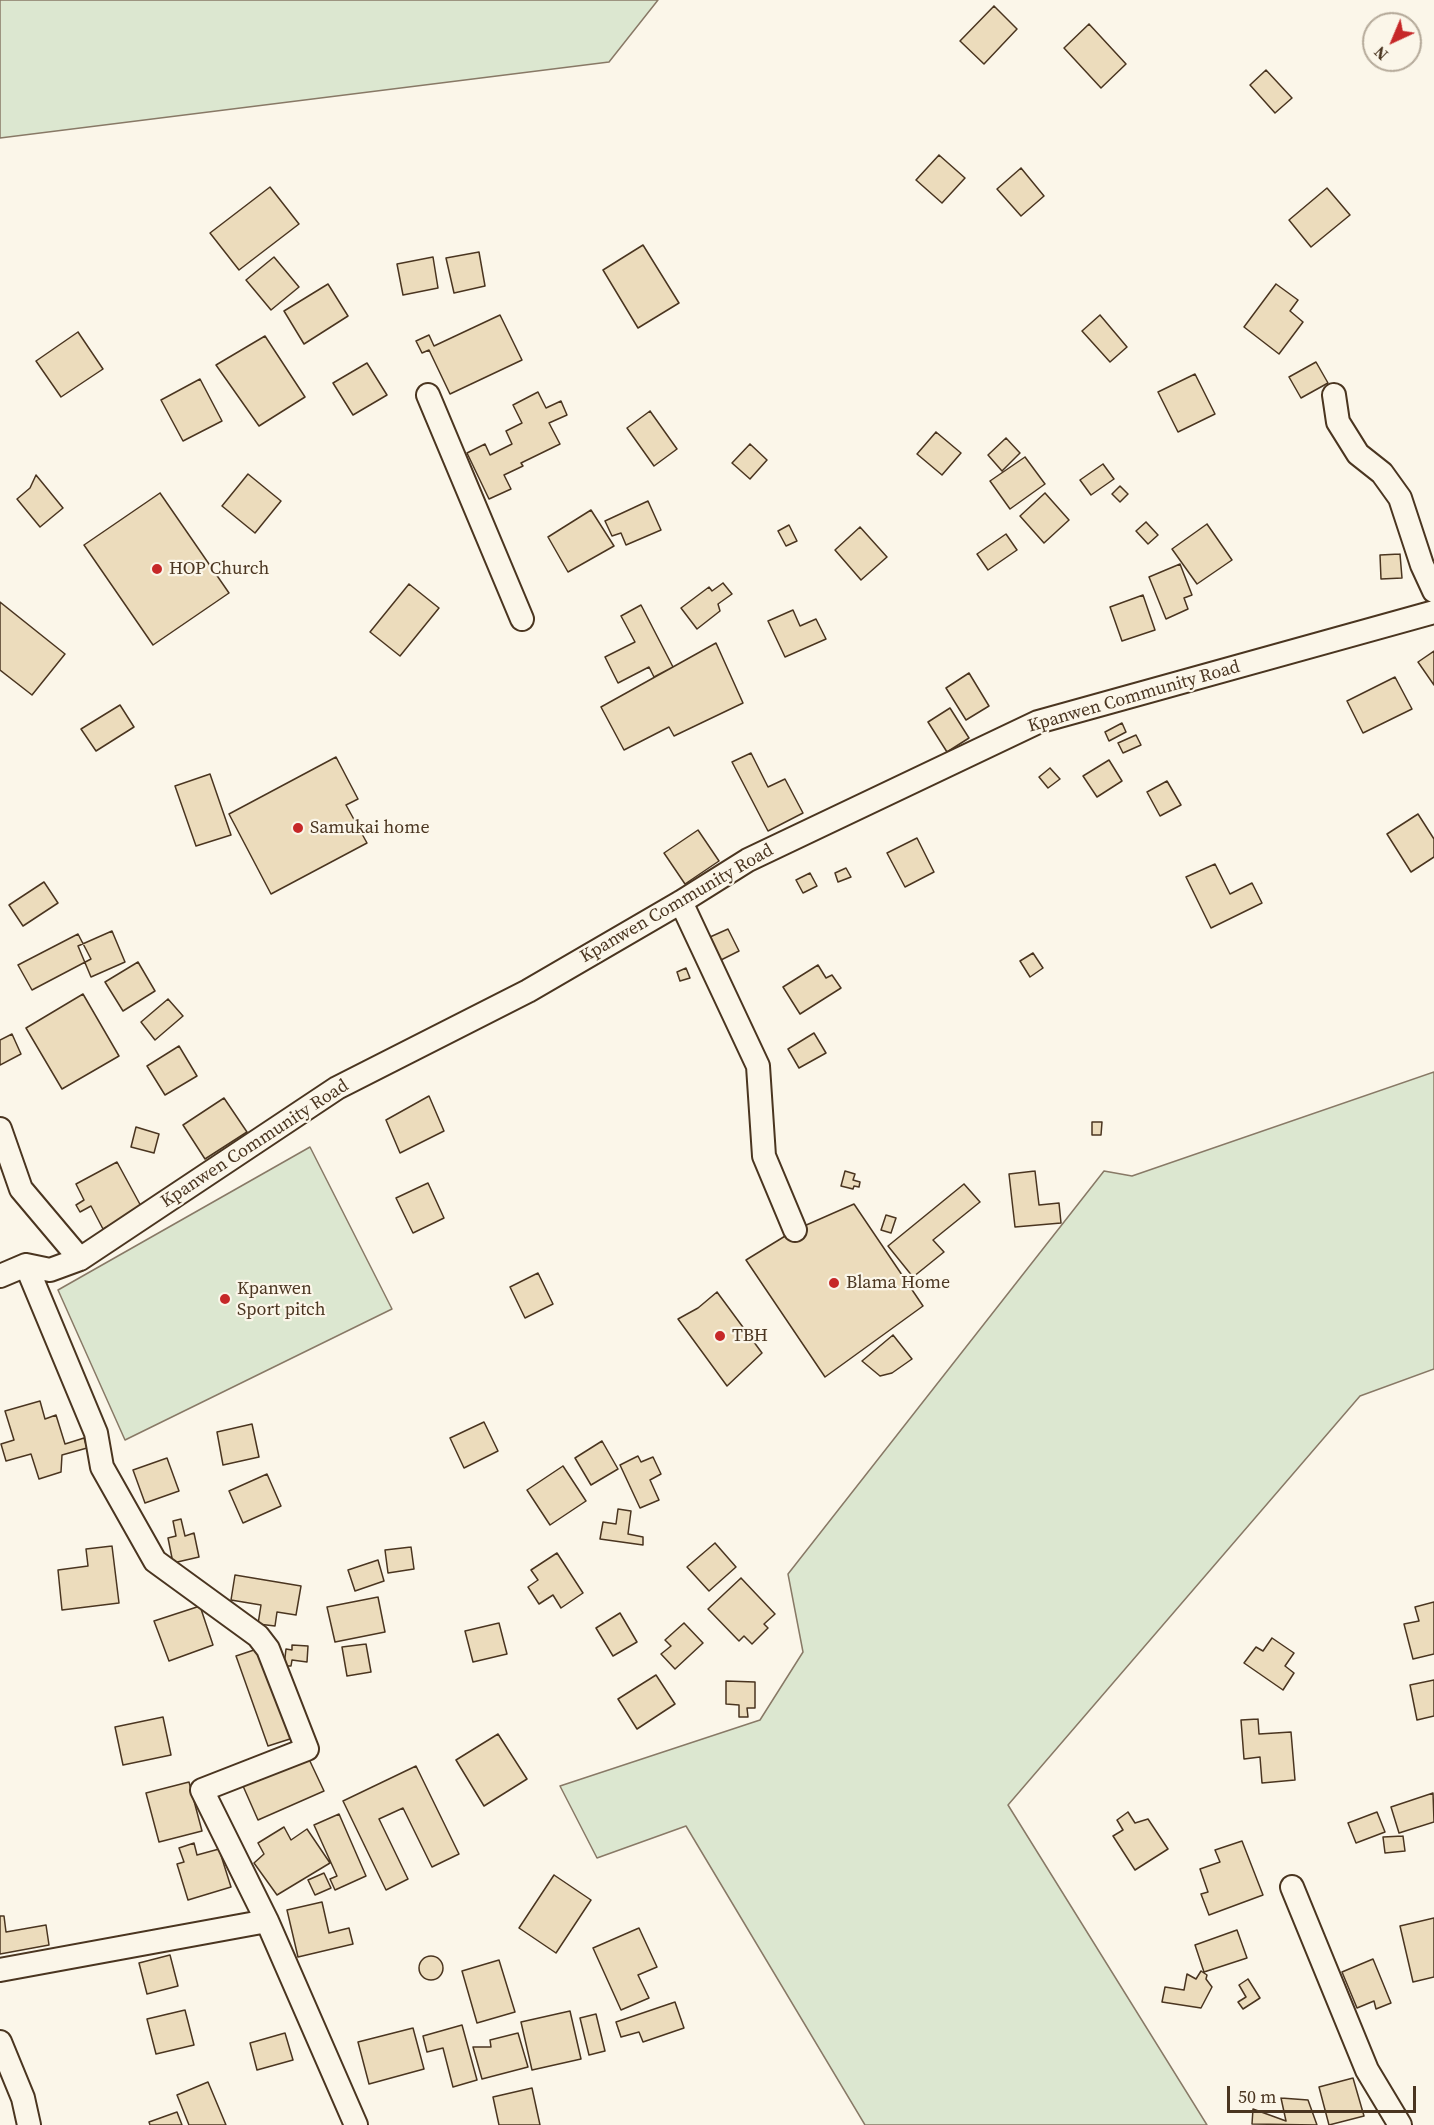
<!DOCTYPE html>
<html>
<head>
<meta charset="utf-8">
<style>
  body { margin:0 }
  #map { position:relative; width:1434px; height:2125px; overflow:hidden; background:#fbf6e9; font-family:"Source Serif 4",serif }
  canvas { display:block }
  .north { position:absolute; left:1362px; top:12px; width:60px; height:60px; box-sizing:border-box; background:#fbf6e9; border:2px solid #b4a999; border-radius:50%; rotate:224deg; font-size:16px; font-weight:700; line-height:24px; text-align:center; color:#4a3520 }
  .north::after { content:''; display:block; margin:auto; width:21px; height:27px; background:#c62828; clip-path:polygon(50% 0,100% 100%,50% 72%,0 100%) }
  .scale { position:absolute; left:1227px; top:2086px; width:189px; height:27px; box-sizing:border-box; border:3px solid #4a3520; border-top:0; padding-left:8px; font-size:18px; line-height:21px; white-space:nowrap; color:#4a3520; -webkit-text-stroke:4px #fbf6e9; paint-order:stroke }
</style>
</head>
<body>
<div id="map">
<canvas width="1434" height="2125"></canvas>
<div class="north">N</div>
<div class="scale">50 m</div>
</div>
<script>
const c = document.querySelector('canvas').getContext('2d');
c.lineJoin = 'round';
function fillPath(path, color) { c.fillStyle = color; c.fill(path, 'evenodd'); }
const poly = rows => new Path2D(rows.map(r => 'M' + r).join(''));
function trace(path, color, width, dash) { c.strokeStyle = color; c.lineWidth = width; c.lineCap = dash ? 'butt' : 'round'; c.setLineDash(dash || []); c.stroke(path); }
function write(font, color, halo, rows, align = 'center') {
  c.font = font + ' "Source Serif 4",serif'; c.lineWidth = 4.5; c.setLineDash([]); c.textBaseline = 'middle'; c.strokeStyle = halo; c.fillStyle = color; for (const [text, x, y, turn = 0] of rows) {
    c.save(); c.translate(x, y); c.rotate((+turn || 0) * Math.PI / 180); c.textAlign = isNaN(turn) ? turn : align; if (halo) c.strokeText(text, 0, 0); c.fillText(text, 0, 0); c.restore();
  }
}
const green = poly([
  [0,0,658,0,609,62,0,138,0,0],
  [1434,1072,1434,1369,1360,1396,1008,1805,1207,2125,865,2125,686,1826,597,1858,560,1786,760,1720,803,1652,788,1574,1104,1171,1132,1176,1434,1072],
  [310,1147,392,1309,125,1440,58,1290,310,1147]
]);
const building = poly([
  [994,6,1017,29,984,64,960,41,994,6],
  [1089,24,1126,64,1101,88,1064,48,1089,24],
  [1266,70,1292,98,1275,113,1250,85,1266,70],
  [939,155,965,178,942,203,916,180,939,155],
  [1021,168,1044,196,1021,216,997,189,1021,168],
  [270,187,299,224,239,270,210,233,270,187],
  [1327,188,1350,215,1311,247,1289,220,1327,188],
  [643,245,679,303,638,328,603,270,643,245],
  [479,252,485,286,454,293,446,258,479,252],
  [274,257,299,287,271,310,246,280,274,257],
  [433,257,438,288,403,295,397,264,433,257],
  [328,284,348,316,304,344,284,311,328,284],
  [1276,284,1298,300,1290,311,1303,322,1279,354,1244,327,1276,284],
  [500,315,522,360,450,394,429,350,422,353,416,341,429,335,434,346,500,315],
  [1100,315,1127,347,1110,362,1082,331,1100,315],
  [78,332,103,369,61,397,36,361,78,332],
  [265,336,305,397,259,426,216,365,265,336],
  [1316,362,1328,383,1301,398,1289,377,1316,362],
  [367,363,387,395,353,415,333,383,367,363],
  [1195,374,1215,414,1178,432,1158,392,1195,374],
  [200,379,222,421,183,441,161,400,200,379],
  [538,392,546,408,561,401,567,415,549,423,560,444,521,463,523,466,504,475,511,489,489,499,467,453,485,444,490,455,512,444,506,431,522,423,513,405,538,392],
  [650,411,677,449,654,466,627,428,650,411],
  [936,432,961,453,942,475,917,454,936,432],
  [1006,438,1020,453,1002,471,988,455,1006,438],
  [750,444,767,460,750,479,732,463,750,444],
  [1025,457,1045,484,1010,509,990,481,1025,457],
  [1103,464,1114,479,1091,495,1080,480,1103,464],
  [248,474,281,501,255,533,222,506,248,474],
  [36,475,63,508,40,527,17,499,30,488,36,475],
  [1120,486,1128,494,1120,502,1112,494,1120,486],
  [160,493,229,593,153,645,84,545,160,493],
  [1045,493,1069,520,1044,543,1020,516,1045,493],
  [648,501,661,530,626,545,621,533,612,536,605,521,648,501],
  [591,510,614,546,568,572,548,537,591,510],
  [1146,522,1158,535,1148,544,1136,531,1146,522],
  [1207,524,1232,560,1197,584,1172,549,1207,524],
  [789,525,797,541,786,546,778,531,789,525],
  [860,527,887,557,861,580,835,550,860,527],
  [1006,534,1017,550,988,570,977,554,1006,534],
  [1400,554,1402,578,1381,579,1380,555,1400,554],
  [1180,564,1192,595,1184,598,1188,609,1166,619,1149,577,1180,564],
  [723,583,732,594,718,604,720,611,697,629,681,608,709,587,712,591,723,583],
  [409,584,439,608,400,656,370,632,409,584],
  [1143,595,1155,630,1122,641,1110,607,1143,595],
  [0,602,65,654,32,695,0,670,0,602],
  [641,605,673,667,654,677,649,667,618,683,605,657,635,642,621,616,641,605],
  [793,610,800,626,816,619,826,639,785,657,768,621,793,610],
  [716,643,743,703,674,736,669,727,624,750,601,707,716,643],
  [1434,651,1434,685,1418,662,1434,651],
  [969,673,989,706,966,720,946,688,969,673],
  [1395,677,1412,709,1363,733,1347,701,1395,677],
  [120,705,134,727,96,751,81,729,120,705],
  [950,708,969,738,947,752,928,722,950,708],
  [1122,723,1126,732,1109,741,1105,732,1122,723],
  [1136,735,1141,745,1123,753,1118,743,1136,735],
  [751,753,768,787,785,779,803,813,768,831,732,762,751,753],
  [336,757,358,799,346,805,367,843,271,894,229,814,336,757],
  [1109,760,1122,781,1097,797,1083,776,1109,760],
  [1050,768,1060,779,1048,788,1039,777,1050,768],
  [210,774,231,835,196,846,175,786,210,774],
  [1167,781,1181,805,1160,816,1147,792,1167,781],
  [1418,814,1434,839,1434,857,1411,872,1387,834,1418,814],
  [698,830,719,861,685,884,664,853,698,830],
  [917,838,934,872,905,887,887,853,917,838],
  [1215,864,1230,894,1252,883,1262,903,1211,928,1186,877,1215,864],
  [846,868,851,877,838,882,835,873,846,868],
  [810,873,817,886,803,893,796,880,810,873],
  [44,882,58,903,23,926,9,905,44,882],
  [728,929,739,951,721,960,710,937,728,929],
  [112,931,125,962,91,977,78,946,112,931],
  [78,934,91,959,32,990,18,965,78,934],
  [1033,953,1043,968,1030,977,1020,961,1033,953],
  [138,962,155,991,123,1011,105,982,138,962],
  [818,965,826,978,832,975,841,988,800,1014,783,987,818,965],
  [686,968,690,978,680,981,677,972,686,968],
  [83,994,119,1056,62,1089,26,1028,83,994],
  [168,999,183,1016,155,1040,141,1022,168,999],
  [814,1033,826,1053,799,1068,788,1049,814,1033],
  [12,1034,21,1054,0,1065,0,1040,12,1034],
  [179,1046,197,1076,165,1095,147,1066,179,1046],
  [429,1096,444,1131,400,1153,386,1120,429,1096],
  [224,1098,247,1132,205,1159,183,1125,224,1098],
  [1092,1122,1102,1122,1101,1135,1092,1135,1092,1122],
  [136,1127,159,1134,154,1153,131,1147,136,1127],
  [117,1162,142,1208,103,1229,91,1206,80,1212,76,1205,84,1200,76,1184,117,1162],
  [845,1171,855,1174,853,1180,860,1182,859,1187,854,1186,853,1189,841,1186,845,1171],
  [1035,1171,1039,1205,1059,1203,1061,1223,1015,1227,1009,1174,1035,1171],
  [428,1183,444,1218,413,1233,396,1198,428,1183],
  [964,1184,980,1202,933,1240,944,1252,913,1277,888,1246,964,1184],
  [854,1204,923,1306,825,1377,746,1260,795,1230,854,1204],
  [886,1215,896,1218,891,1233,881,1230,886,1215],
  [538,1273,553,1304,525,1318,510,1287,538,1273],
  [717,1292,762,1353,727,1386,678,1319,698,1308,717,1292],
  [893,1335,912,1359,892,1373,880,1376,862,1361,893,1335],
  [40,1401,45,1419,56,1415,65,1444,84,1438,87,1448,62,1455,61,1472,39,1479,31,1454,6,1461,1,1444,14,1440,5,1411,40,1401],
  [484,1422,498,1451,464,1468,450,1438,484,1422],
  [252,1424,259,1457,223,1465,217,1432,252,1424],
  [602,1441,618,1469,591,1485,575,1458,602,1441],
  [638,1456,641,1462,653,1457,661,1474,650,1480,659,1500,640,1508,620,1465,638,1456],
  [167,1458,179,1491,145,1503,133,1470,167,1458],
  [563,1466,586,1501,550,1525,527,1490,563,1466],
  [267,1474,281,1506,243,1523,229,1491,267,1474],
  [618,1509,631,1511,628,1534,643,1537,643,1545,600,1539,603,1522,616,1524,618,1509],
  [181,1519,185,1536,194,1533,199,1557,173,1563,168,1538,176,1536,173,1521,181,1519],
  [715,1543,736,1567,709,1591,687,1567,715,1543],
  [112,1546,119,1603,62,1610,58,1570,88,1566,86,1549,112,1546],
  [411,1547,414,1569,388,1573,385,1550,411,1547],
  [557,1553,583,1593,561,1608,553,1595,539,1604,528,1587,538,1580,531,1570,557,1553],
  [378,1560,384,1581,355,1591,348,1570,378,1560],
  [235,1575,301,1586,296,1615,277,1612,275,1626,258,1624,261,1605,231,1600,235,1575],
  [741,1578,775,1614,764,1624,768,1628,752,1644,744,1636,739,1641,708,1609,741,1578],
  [378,1597,385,1632,335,1642,327,1607,378,1597],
  [1434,1602,1434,1654,1413,1659,1404,1624,1419,1621,1415,1607,1434,1602],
  [200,1606,213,1645,169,1661,154,1621,200,1606],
  [620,1613,637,1642,613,1656,596,1628,620,1613],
  [499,1623,507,1654,473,1662,465,1631,499,1623],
  [684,1623,703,1643,675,1669,661,1654,671,1646,665,1640,684,1623],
  [1272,1638,1294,1653,1285,1666,1294,1673,1283,1690,1244,1663,1256,1647,1263,1651,1272,1638],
  [366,1644,371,1672,347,1676,342,1647,366,1644],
  [292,1645,308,1646,307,1662,292,1660,291,1666,284,1666,286,1649,292,1650,292,1645],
  [260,1648,293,1738,268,1746,236,1656,260,1648],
  [656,1675,675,1704,637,1729,618,1699,656,1675],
  [1434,1680,1434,1716,1417,1720,1410,1685,1434,1680],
  [726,1681,755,1682,755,1708,747,1708,748,1717,739,1717,739,1705,726,1704,726,1681],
  [163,1717,171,1755,123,1765,115,1727,163,1717],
  [1258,1719,1259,1734,1291,1732,1295,1780,1262,1783,1260,1757,1244,1759,1241,1720,1258,1719],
  [498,1734,527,1779,484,1806,456,1760,498,1734],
  [308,1757,324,1791,258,1820,243,1786,308,1757],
  [416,1766,459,1854,432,1867,403,1808,379,1819,408,1879,386,1890,343,1801,416,1766],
  [189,1782,202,1831,159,1842,146,1793,189,1782],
  [1433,1793,1434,1822,1399,1833,1391,1807,1433,1793],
  [1128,1812,1135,1823,1148,1819,1168,1849,1135,1870,1113,1836,1123,1830,1117,1820,1128,1812],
  [1377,1812,1385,1832,1356,1843,1348,1823,1377,1812],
  [339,1814,366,1876,335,1890,330,1879,337,1876,314,1825,339,1814],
  [284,1827,291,1840,307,1829,330,1863,277,1895,254,1863,264,1854,258,1843,284,1827],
  [1403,1836,1405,1851,1385,1853,1383,1837,1403,1836],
  [1242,1841,1263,1895,1209,1915,1201,1894,1208,1892,1200,1869,1220,1862,1215,1850,1242,1841],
  [194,1843,197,1855,219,1849,231,1887,188,1900,177,1864,184,1862,179,1848,194,1843],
  [324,1873,331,1888,315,1895,308,1880,324,1873],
  [554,1875,591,1900,556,1953,519,1928,554,1875],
  [322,1902,329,1933,349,1928,353,1944,298,1957,287,1910,322,1902],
  [0,1916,4,1916,6,1932,46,1925,49,1945,0,1954,0,1916],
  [1434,1918,1434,1977,1413,1982,1400,1926,1434,1918],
  [639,1928,657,1967,638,1975,649,1998,621,2010,593,1948,639,1928],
  [1237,1930,1247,1958,1204,1972,1195,1945,1237,1930],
  [170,1955,178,1986,147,1994,139,1963,170,1955],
  '419 1968a12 12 0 1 1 24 0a12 12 0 1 1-24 0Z',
  [1373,1959,1391,2003,1376,2009,1374,2001,1357,2008,1342,1972,1373,1959],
  [499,1960,515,2012,477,2023,462,1971,499,1960],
  [1201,1971,1207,1975,1206,1979,1212,1987,1201,2008,1162,2002,1165,1987,1184,1990,1187,1974,1196,1979,1201,1971],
  [1248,1979,1260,1998,1243,2009,1238,2002,1246,1997,1239,1985,1248,1979],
  [675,2002,684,2028,643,2042,639,2032,621,2037,616,2022,675,2002],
  [185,2010,194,2045,156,2054,147,2019,185,2010],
  [570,2011,581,2059,532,2070,521,2022,570,2011],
  [596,2014,605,2051,589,2055,580,2018,596,2014],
  [462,2025,477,2080,453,2087,443,2048,427,2052,423,2036,462,2025],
  [413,2028,424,2069,369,2084,358,2042,413,2028],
  [285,2033,293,2060,257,2070,250,2043,285,2033],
  [518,2033,528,2067,482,2079,473,2047,491,2047,490,2040,518,2033],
  [1353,2078,1364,2116,1329,2125,1319,2087,1353,2078],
  [208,2082,226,2125,189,2125,177,2095,208,2082],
  [532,2088,540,2125,499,2125,493,2097,532,2088],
  [1281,2098,1308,2100,1317,2125,1252,2124,1253,2109,1286,2121,1281,2098],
  [177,2112,182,2125,150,2125,149,2122,177,2112]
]);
const street = poly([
  [428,395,522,619],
  [1334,395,1338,422,1358,454,1382,473,1400,498,1422,565,1434,591],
  [681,902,758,1066,764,1156,795,1230],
  [0,1129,21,1189,80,1259],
  [26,1265,96,1433,102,1467,155,1561,258,1636,268,1649,307,1749,202,1790,267,1921,356,2125],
  [0,1276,26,1265,50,1270,80,1259,337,1088,528,991,681,902,748,860,1038,722,1434,612],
  [1292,1887,1367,2070,1400,2125],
  [0,1970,267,1921],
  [0,2042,23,2098,29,2125]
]);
const markers = [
  [157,569,6,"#c62828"],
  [298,828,6,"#c62828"],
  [834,1283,6,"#c62828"],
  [225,1299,6,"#c62828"],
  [720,1336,6,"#c62828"]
];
const poiNames = [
  ["HOP Church",169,569],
  ["Samukai home",310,828],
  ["Blama Home",846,1283],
  ["Kpanwen",237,1289],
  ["Sport pitch",237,1310],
  ["TBH",732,1336]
];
const streetNames = [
  ["Kpanwen Community Road",1134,697,-16],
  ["Kpanwen Community Road",677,904,-30],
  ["Kpanwen Community Road",255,1144,-33]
];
fillPath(green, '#dce7d0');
trace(green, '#887966', 1.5);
fillPath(building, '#ecdcbc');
trace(building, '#4a3520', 1.5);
trace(street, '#4a3520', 26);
trace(street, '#fbf6e9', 22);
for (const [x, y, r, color] of markers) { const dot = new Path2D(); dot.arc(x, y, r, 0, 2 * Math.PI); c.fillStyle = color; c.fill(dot); trace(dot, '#fbf6e9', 2); }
write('18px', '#4a3520', '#fbf6e9', poiNames, 'left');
write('18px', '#4a3520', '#fbf6e9', streetNames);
</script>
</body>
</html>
